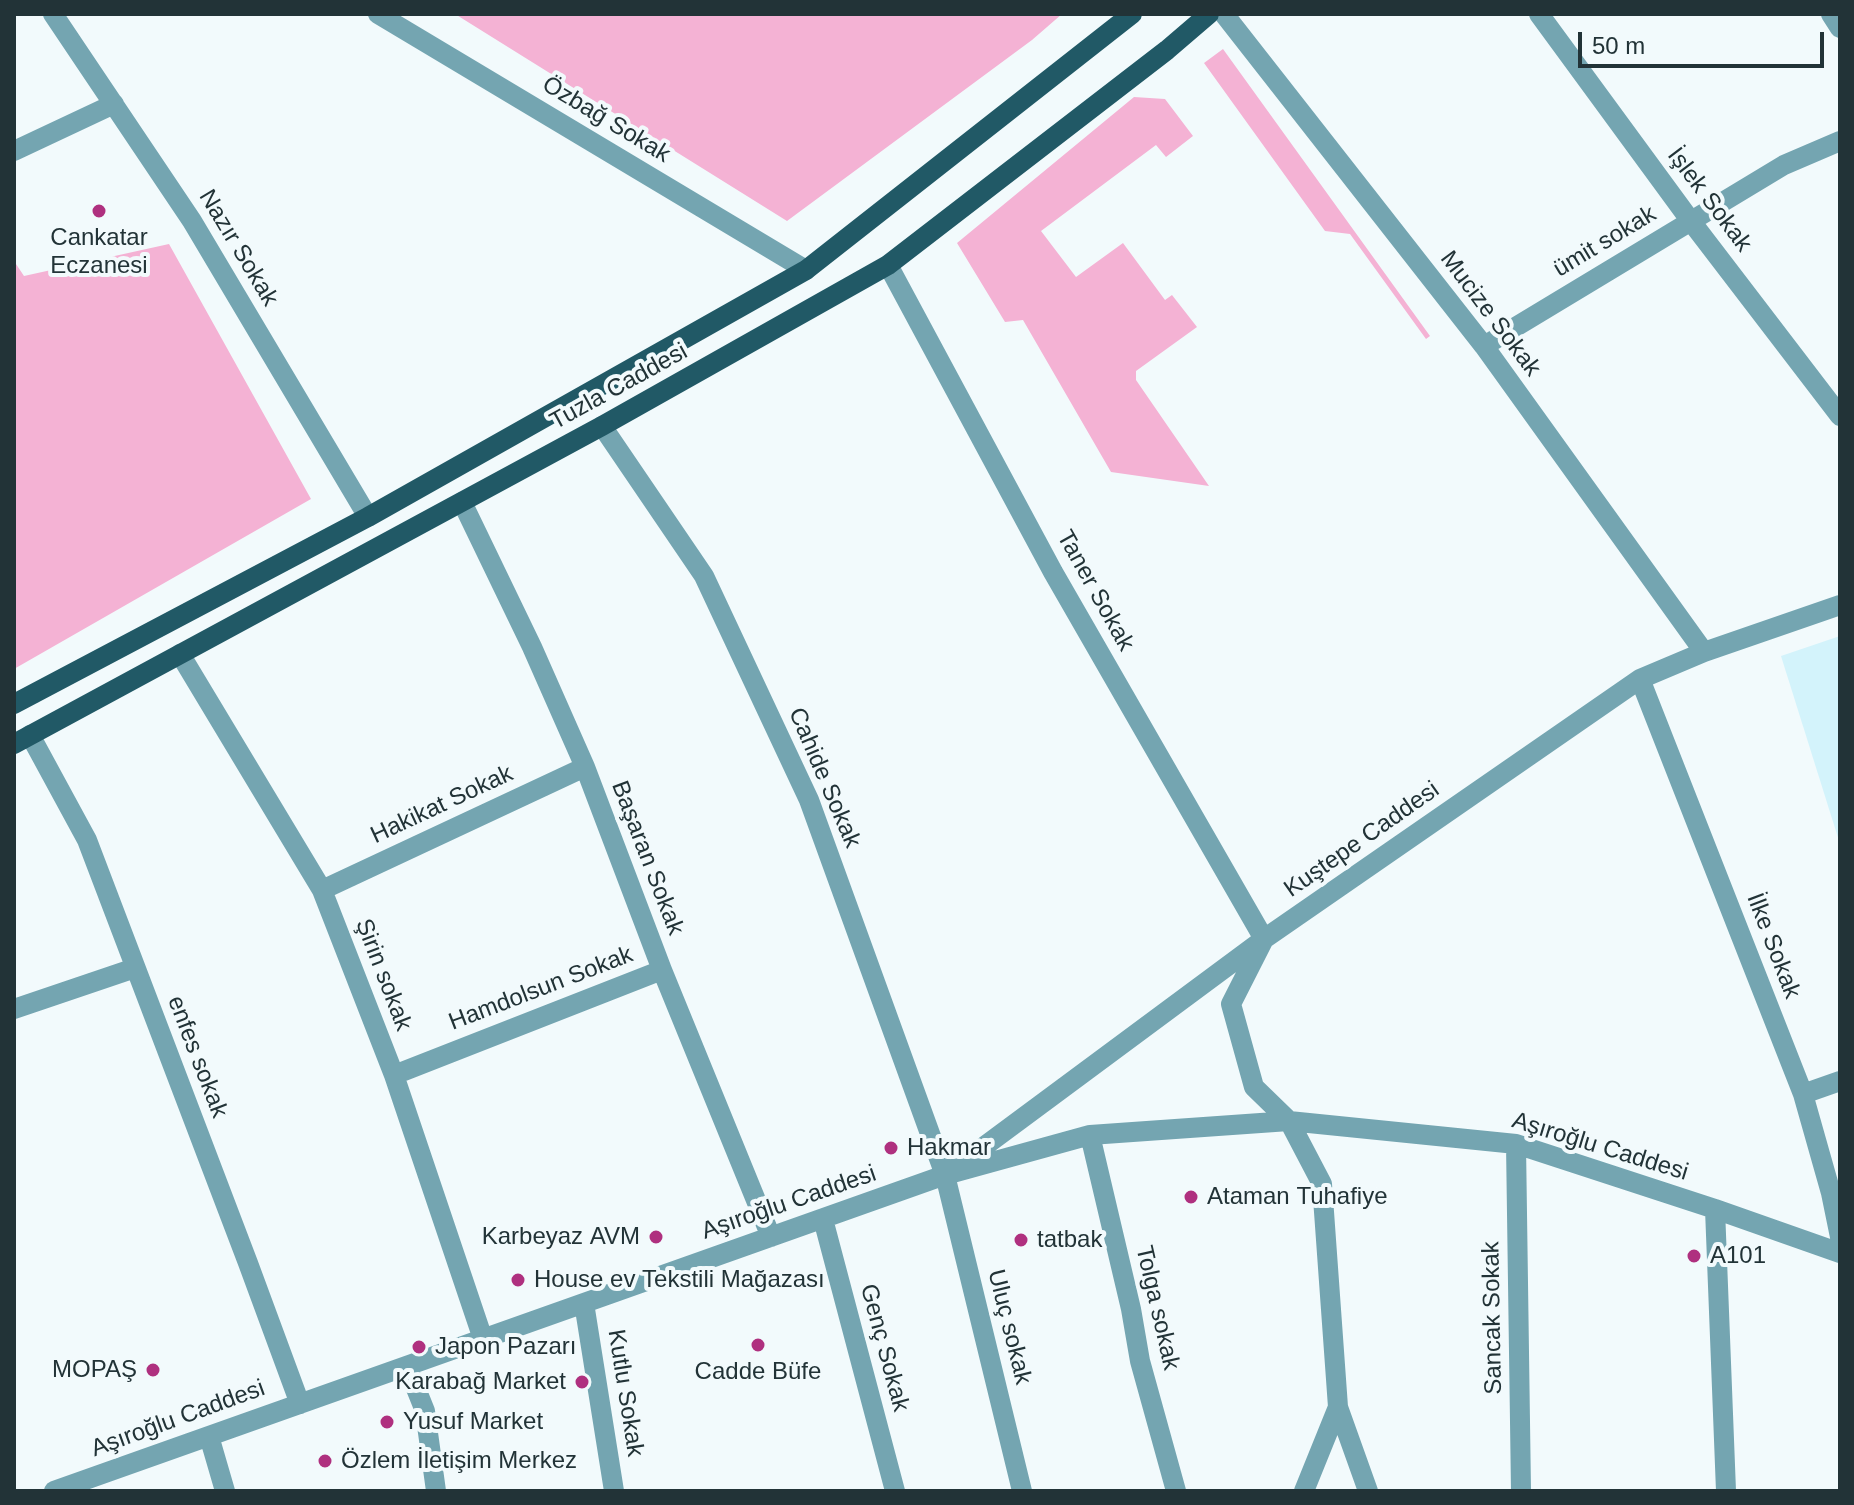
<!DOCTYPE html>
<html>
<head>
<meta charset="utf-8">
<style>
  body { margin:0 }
  #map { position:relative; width:1854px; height:1505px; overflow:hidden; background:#f2fafc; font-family:Arial,sans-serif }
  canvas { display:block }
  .frame { position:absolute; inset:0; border:16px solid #223337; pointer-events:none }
  .scale { position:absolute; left:1578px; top:32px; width:246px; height:36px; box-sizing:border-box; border:4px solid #223337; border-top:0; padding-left:10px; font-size:24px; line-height:28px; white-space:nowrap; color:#223337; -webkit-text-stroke:6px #f2fafc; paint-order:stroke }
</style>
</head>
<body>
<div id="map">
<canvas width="1854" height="1505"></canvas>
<div class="frame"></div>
<div class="scale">50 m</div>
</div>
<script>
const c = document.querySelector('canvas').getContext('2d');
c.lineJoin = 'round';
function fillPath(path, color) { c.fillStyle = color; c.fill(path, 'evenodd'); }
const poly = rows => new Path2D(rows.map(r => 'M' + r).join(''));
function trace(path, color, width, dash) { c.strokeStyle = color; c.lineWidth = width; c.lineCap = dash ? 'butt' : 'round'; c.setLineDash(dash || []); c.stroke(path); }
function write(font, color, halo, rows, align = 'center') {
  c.font = font + ' Arial,sans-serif'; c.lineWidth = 8; c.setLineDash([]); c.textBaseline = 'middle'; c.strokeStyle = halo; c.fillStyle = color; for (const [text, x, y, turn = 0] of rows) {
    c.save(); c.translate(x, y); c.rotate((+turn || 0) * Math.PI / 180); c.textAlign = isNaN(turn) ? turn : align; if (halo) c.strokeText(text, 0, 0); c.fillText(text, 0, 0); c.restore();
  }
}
const built = poly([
  [1840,636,1840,844,1781,656]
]);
const green = poly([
  [455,14,1062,14,1032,40,787,221],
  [1223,49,1430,336,1426,339,1350,234,1325,231,1204,63],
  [1134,97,1165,99,1193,136,1166,157,1156,145,1041,231,1076,277,1123,243,1165,300,1172,295,1197,327,1136,371,1136,380,1209,486,1111,472,1023,320,1005,322,957,243],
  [169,244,311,499,14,669,14,261,24,276]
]);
const minor = poly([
  [53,14,192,221,368,517],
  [378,14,806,270],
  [1224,14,1484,346,1704,652],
  [1539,14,1690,220,1840,416],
  [1831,14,1840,28],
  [14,151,114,104],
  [888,265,1053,572,1264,939,1231,1004,1254,1087,1289,1121,1322,1184,1338,1407,1304,1491],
  [1484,346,1784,165,1840,141],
  [602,426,704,576,809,800,945,1175,1022,1491],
  [462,502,532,647,585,767,662,970,771,1237],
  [180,654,322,890,394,1075,483,1339],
  [1640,679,1803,1094,1831,1193,1840,1237],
  [30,735,87,840,248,1263,300,1404],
  [322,890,585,767],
  [14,1009,135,968],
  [394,1075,662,970],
  [1803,1094,1840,1081],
  [1090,1135,1131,1309,1140,1361,1176,1491],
  [1516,1144,1521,1491],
  [955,1168,1264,939,1640,679,1704,652,1840,605],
  [1715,1209,1726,1491],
  [823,1219,895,1491],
  [584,1303,614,1491],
  [407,1366,425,1411,436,1491],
  [1338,1407,1368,1491],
  [209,1436,225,1491],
  [54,1491,945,1175,1090,1135,1289,1121,1516,1144,1715,1209,1840,1253]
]);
const major = poly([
  [14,704,368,517,806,270,1132,14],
  [14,744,602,426,888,265,1167,50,1209,14]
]);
const markers = [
  [99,211,8,"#af307f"],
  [891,1148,8,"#af307f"],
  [1191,1197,8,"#af307f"],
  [656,1237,8,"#af307f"],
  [1021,1240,8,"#af307f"],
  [1694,1256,8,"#af307f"],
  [518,1280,8,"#af307f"],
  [758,1345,8,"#af307f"],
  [419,1347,8,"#af307f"],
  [153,1370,8,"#af307f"],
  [582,1382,8,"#af307f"],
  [387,1422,8,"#af307f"],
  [325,1461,8,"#af307f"]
];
const streetNames = [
  ["Özbağ Sokak",606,120,31],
  ["İşlek Sokak",1709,200,53],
  ["ümit sokak",1605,242,-31],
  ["Nazır Sokak",238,248,59],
  ["Mucize Sokak",1490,314,53],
  ["Tuzla Caddesi",619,387,-29],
  ["Taner Sokak",1095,591,61],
  ["Cahide Sokak",824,778,67],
  ["Hakikat Sokak",442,805,-25],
  ["Kuştepe Caddesi",1362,840,-35],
  ["Başaran Sokak",647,858,69],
  ["İlke Sokak",1773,946,69],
  ["Şirin sokak",383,975,69],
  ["Hamdolsun Sokak",541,989,-21],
  ["enfes sokak",197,1057,69],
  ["Aşıroğlu Caddesi",1600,1147,17],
  ["Aşıroğlu Caddesi",789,1203,-19],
  ["Tolga sokak",1157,1308,77],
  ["Sancak Sokak",1493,1318,-91],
  ["Uluç sokak",1009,1327,76],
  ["Genç Sokak",884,1348,75],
  ["Kutlu Sokak",625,1393,81],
  ["Aşıroğlu Caddesi",178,1419,-20]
];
const poiNames = [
  ["Cankatar",99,238,"center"],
  ["Eczanesi",99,266,"center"],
  ["Hakmar",907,1148],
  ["Ataman Tuhafiye",1207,1197],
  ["Karbeyaz AVM",640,1237,"right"],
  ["tatbak",1037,1240],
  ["A101",1710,1256],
  ["House ev Tekstili Mağazası",534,1280],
  ["Japon Pazarı",435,1347],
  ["MOPAŞ",137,1370,"right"],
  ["Cadde Büfe",758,1372,"center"],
  ["Karabağ Market",566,1382,"right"],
  ["Yusuf Market",403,1422],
  ["Özlem İletişim Merkez",341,1461]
];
fillPath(built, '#d3f3fb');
fillPath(green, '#f4b2d4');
trace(minor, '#74a5b1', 20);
trace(major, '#215966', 20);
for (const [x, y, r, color] of markers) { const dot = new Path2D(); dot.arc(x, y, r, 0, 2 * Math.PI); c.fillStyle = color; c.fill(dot); trace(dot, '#f2fafc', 3); }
write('24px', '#223337', '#f2fafc', streetNames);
write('24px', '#223337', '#f2fafc', poiNames, 'left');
</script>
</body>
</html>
